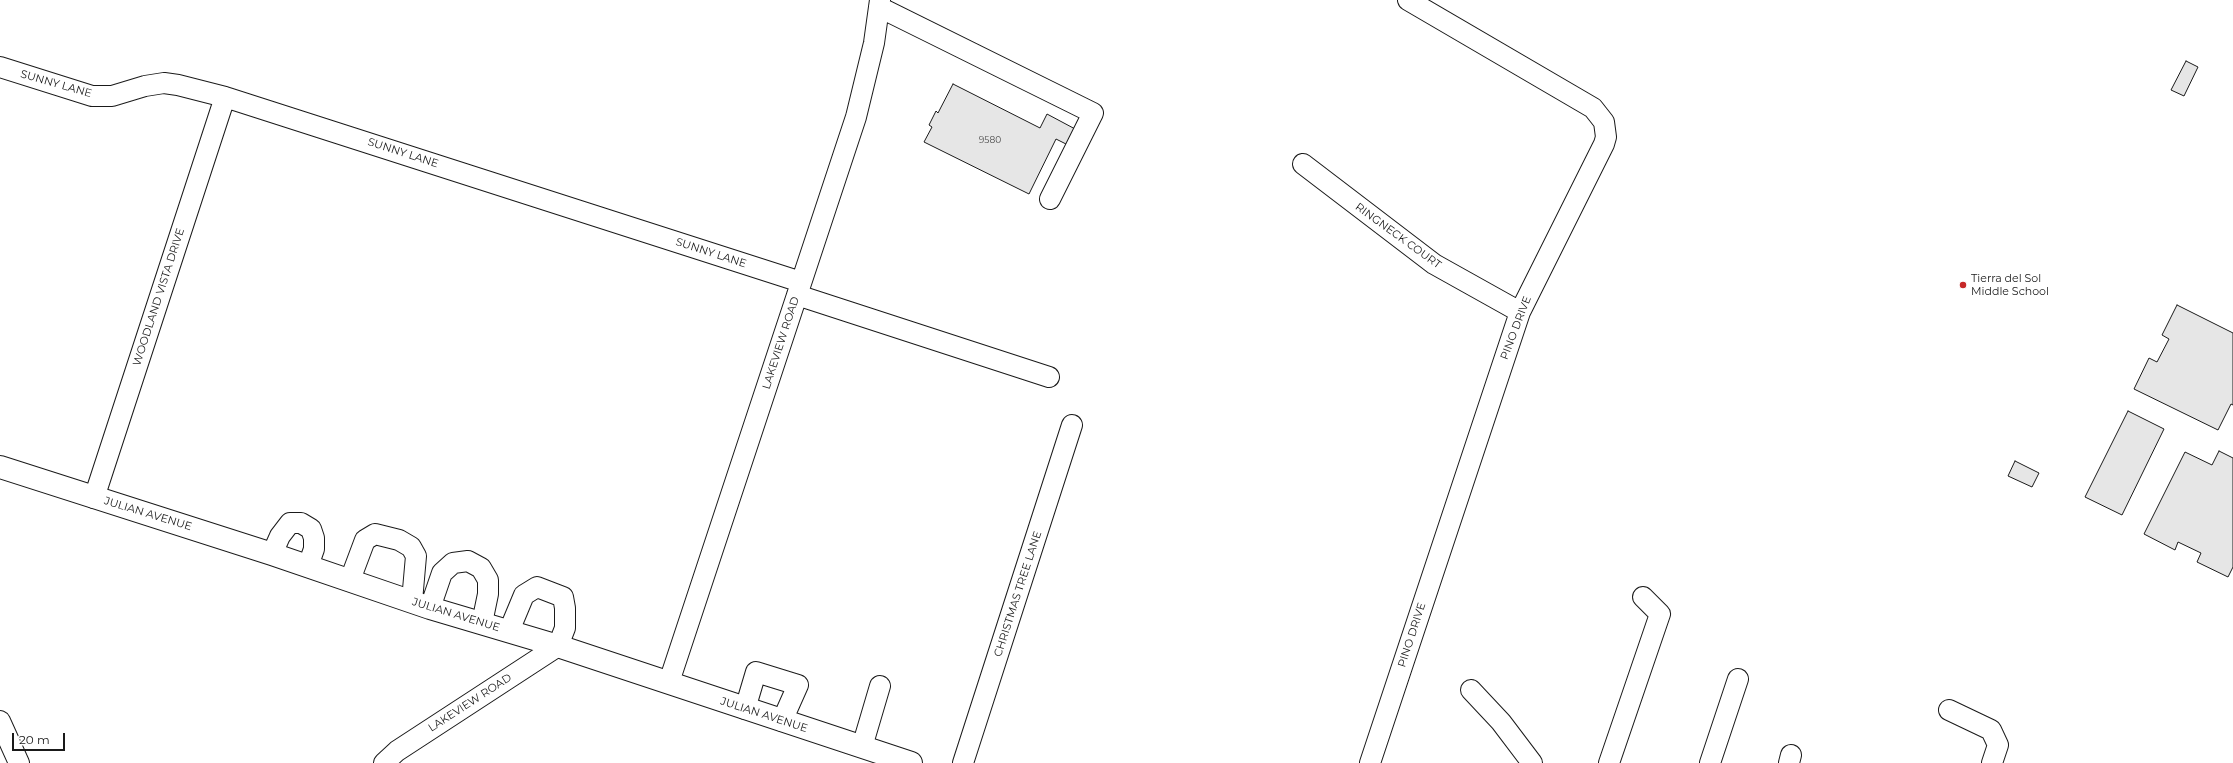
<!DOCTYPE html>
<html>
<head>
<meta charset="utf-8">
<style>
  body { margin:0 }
  #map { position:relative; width:2233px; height:763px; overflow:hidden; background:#fff; font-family:Montserrat,sans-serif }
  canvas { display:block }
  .scale { position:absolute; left:12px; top:733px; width:53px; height:18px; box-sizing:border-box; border:2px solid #1a1a1a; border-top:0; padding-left:5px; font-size:12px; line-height:14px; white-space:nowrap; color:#1a1a1a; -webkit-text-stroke:3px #fff; paint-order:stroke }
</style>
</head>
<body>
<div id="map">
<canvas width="2233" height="763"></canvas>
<div class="scale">20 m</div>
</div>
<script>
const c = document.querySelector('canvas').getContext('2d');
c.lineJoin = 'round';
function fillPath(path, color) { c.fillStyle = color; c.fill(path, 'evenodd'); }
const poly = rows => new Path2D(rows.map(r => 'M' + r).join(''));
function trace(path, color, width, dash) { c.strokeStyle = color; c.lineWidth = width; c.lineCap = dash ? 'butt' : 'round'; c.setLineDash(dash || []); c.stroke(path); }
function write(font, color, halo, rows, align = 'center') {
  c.font = font + ' Montserrat,sans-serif'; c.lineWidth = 3; c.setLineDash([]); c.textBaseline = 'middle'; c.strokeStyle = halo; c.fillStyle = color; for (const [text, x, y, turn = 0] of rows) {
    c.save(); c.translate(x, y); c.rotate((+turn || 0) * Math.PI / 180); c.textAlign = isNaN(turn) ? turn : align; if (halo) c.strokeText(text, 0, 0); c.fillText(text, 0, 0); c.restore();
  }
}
const building = poly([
  [2186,61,2198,67,2184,96,2171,90,2186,61],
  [953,84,1040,128,1047,114,1077,130,1070,146,1056,139,1029,194,924,142,932,127,929,125,936,111,938,113,953,84],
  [2177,305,2233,333,2233,405,2231,404,2218,430,2134,389,2149,358,2157,362,2169,339,2162,335,2177,305],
  [2128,411,2164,429,2122,515,2085,497,2128,411],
  [2219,451,2233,458,2233,567,2228,577,2197,562,2201,553,2178,542,2175,550,2144,534,2185,452,2212,465,2219,451],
  [2015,461,2039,473,2032,487,2008,476,2015,461]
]);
const minor = poly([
  [879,7,1093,113,1050,199],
  [0,67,92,96,112,96,145,86,164,83,178,85,225,97,801,282],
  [1303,164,1434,264,1520,312],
  [797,295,1049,377],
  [94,498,225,97],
  [272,554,280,536,290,523,301,523,311,529,314,538,314,549,308,566],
  [350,580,365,540,375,534,399,540,411,547,416,556,412,601],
  [430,608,442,573,453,563,468,561,481,568,488,580,488,594,482,623],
  [669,682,856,117,874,43,880,0],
  [1471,690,1501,722,1532,763],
  [745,709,756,672,798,685,782,721],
  [1949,710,1991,730,1998,745,1992,763],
  [0,721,19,763],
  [862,747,880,686],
  [384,763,397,751,558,646,565,628,565,608,563,597,537,587,524,595,509,631],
  [963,763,1072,425],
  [1370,763,1520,312,1604,144,1606,137,1604,122,1593,108,1408,0],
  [1609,763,1660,614,1643,597],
  [1710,763,1738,679],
  [1789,763,1791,755]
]);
const major = poly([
  [0,467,272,554,430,608,558,646,911,763]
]);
const markers = [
  [1963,285,4,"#c62828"]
];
const numberNames = [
  ["9580",990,140]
];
const streetNames = [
  ["SUNNY LANE",56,84,16],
  ["SUNNY LANE",403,153,18],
  ["RINGNECK COURT",1398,236,36],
  ["SUNNY LANE",711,253,18],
  ["WOODLAND VISTA DRIVE",159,297,-72],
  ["PINO DRIVE",1516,328,-69],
  ["LAKEVIEW ROAD",781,343,-72],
  ["JULIAN AVENUE",148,514,17],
  ["CHRISTMAS TREE LANE",1018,594,-72],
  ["JULIAN AVENUE",456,615,17],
  ["PINO DRIVE",1412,635,-72],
  ["LAKEVIEW ROAD",470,703,-33],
  ["JULIAN AVENUE",764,715,18]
];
const poiNames = [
  ["Tierra del Sol",1971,279],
  ["Middle School",1971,292]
];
fillPath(building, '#e6e6e6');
trace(building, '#1a1a1a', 1);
trace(minor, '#1a1a1a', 22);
trace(major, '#1a1a1a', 24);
trace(minor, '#fff', 20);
trace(major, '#fff', 22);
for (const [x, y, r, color] of markers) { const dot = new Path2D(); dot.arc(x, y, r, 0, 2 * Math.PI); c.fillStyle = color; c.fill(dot); trace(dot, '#fff', 1.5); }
write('9px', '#4d4d4d', null, numberNames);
write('11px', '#1a1a1a', '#fff', streetNames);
write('11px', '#1a1a1a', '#fff', poiNames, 'left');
</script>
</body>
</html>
